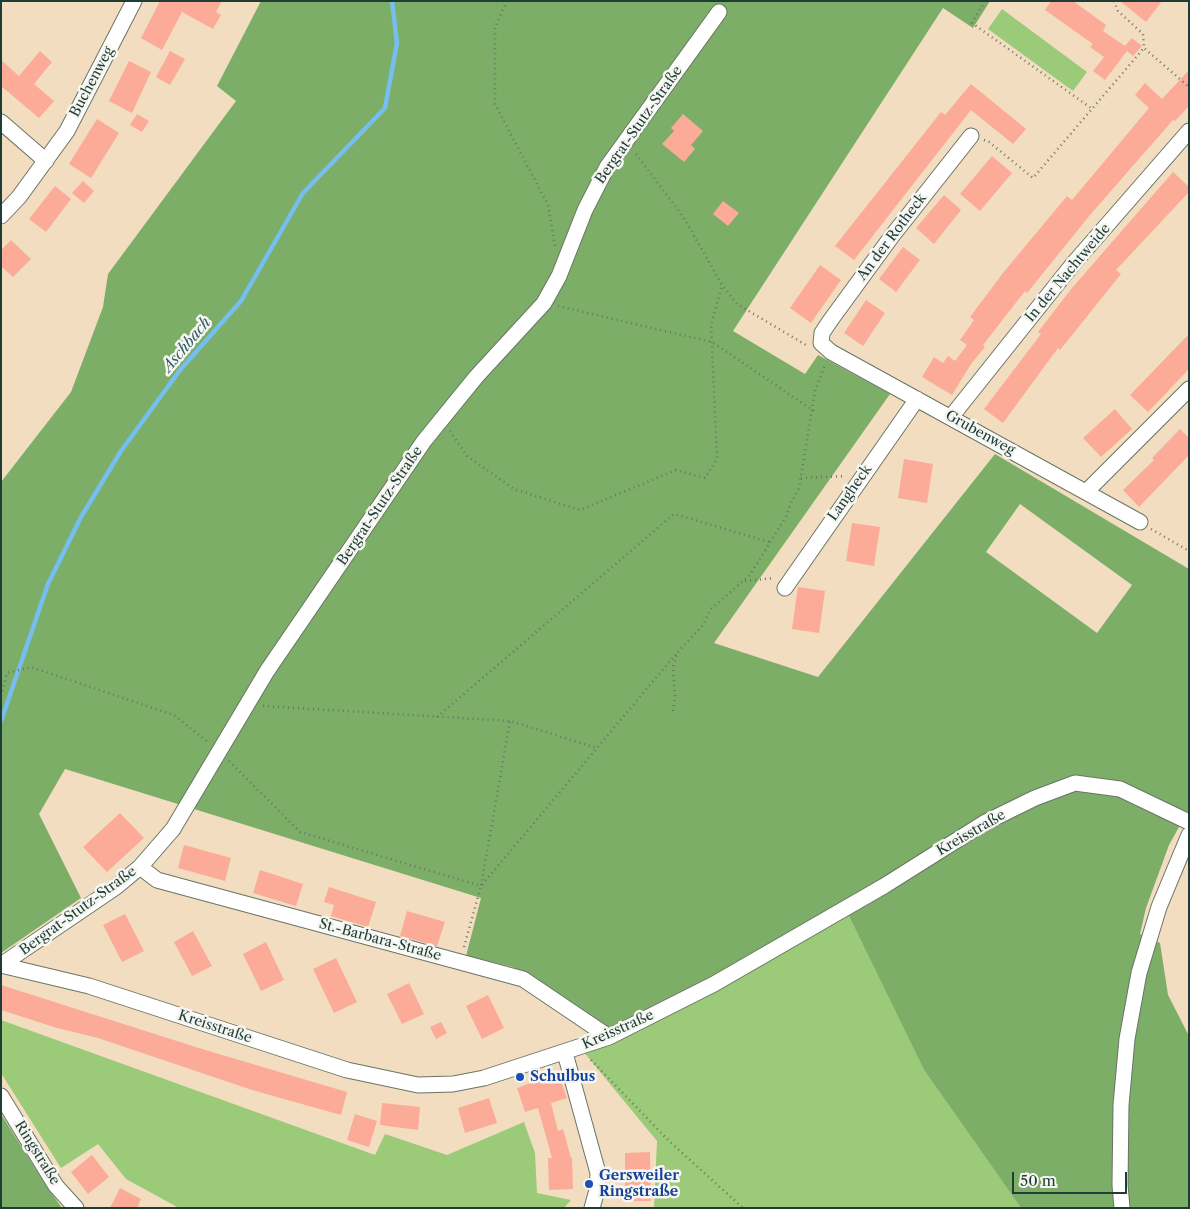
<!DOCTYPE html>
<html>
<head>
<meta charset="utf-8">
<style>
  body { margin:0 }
  #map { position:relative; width:1190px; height:1209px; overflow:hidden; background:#f2ddc1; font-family:"Libre Caslon Text",serif }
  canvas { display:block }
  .frame { position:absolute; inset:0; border:2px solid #1f3d34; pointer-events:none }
  .scale { position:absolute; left:1012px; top:1172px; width:115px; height:22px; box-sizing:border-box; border:2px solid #1f3d34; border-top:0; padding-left:6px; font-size:15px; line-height:18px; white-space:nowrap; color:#1f3d34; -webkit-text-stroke:4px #f6f6f2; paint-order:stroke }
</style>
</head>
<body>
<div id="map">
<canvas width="1190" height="1209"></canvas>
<div class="frame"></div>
<div class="scale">50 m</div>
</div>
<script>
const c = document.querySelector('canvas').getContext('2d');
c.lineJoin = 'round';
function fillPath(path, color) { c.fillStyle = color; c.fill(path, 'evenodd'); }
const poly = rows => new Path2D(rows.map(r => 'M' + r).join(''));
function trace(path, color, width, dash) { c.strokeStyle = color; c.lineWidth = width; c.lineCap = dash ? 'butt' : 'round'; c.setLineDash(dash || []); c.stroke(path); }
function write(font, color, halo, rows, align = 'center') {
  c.font = font + ' "Libre Caslon Text",serif'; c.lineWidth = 5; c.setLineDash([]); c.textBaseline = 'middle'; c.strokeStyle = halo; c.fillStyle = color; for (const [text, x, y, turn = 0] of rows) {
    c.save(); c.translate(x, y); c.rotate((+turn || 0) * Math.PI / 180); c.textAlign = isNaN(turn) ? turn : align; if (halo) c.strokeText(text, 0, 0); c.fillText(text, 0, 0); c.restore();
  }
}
const green = poly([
  [1002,9,1087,72,1073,91,988,29],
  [843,904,924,1070,1021,1208,654,1208,657,1141,578,1045],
  [1,1020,375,1155,385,1134,447,1155,524,1122,535,1153,537,1193,571,1200,564,1208,179,1208,126,1179,98,1144,61,1168,1,1073]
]);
const forest = poly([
  [261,1,990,1,973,28,943,8,733,331,805,374,818,355,890,394,714,643,818,677,995,454,1189,569,1189,809,1169,845,1146,908,1140,934,1160,943,1168,995,1189,1036,1189,1208,1021,1208,924,1070,843,904,713,980,612,1031,513,967,466,956,481,898,65,769,39,814,81,898,1,953,1,482,71,392,103,307,108,274,236,101,217,86],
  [1020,504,1132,585,1097,633,986,552],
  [1,1114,47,1187,62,1208,1,1208]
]);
const stream = poly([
  [1,721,48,584,81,517,121,451,180,370,241,301,303,193,385,108,397,43,392,1]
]);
const building = poly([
  [160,1,222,1,216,12,221,15,213,29,182,12,162,50,141,38],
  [1051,1,1073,1,1106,25,1103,31,1125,46,1132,38,1142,46,1133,56,1127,51,1105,80,1093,71,1104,57,1090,47,1093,44,1045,10],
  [1120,1,1162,1,1146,22],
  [40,51,52,62,34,84,54,101,39,118,1,86,1,60,19,76],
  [170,51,185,59,170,85,156,77],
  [129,61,151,72,132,113,109,101],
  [1189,70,1189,106,1175,121,1173,120,1090,215,1027,293,1025,291,983,345,985,347,971,364,952,395,922,377,934,357,943,363,948,356,955,361,967,345,960,340,974,320,970,317,1003,273,1067,196,1072,200,1149,108,1135,95,1145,83,1162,99],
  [971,84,1026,129,1013,144,971,110,854,260,835,246,941,112,945,115],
  [137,114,149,121,142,132,130,125],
  [683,114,703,131,691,145,695,149,684,162,662,144,674,131,671,128],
  [97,119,119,133,91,178,69,164],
  [992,156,1012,173,980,211,960,194],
  [1173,172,1189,187,1189,192,1116,270,1121,274,1060,350,1058,348,1003,423,984,409,1041,334,1038,332,1072,288],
  [83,181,94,191,84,203,72,193],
  [55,186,71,199,46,232,29,219],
  [944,195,961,210,934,244,916,228],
  [723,201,739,213,728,226,713,214],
  [11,240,31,259,13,277,1,266,1,250],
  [903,247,920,260,896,292,879,279],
  [820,265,841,280,811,323,790,308],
  [866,300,885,313,863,346,844,333],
  [1189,334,1189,369,1148,412,1130,395],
  [1115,409,1132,429,1101,457,1083,438],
  [1180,429,1189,438,1189,455,1139,507,1123,490,1154,460,1152,458],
  [904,459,933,464,927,503,898,498],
  [852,523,880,527,874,566,846,561],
  [798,587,825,591,819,633,792,629],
  [120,813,144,838,107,872,83,847],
  [184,845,231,858,225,881,178,868],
  [260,870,303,884,296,906,253,893],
  [329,887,376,902,368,927,331,916,334,905,324,902],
  [407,911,445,922,437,946,400,936],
  [125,914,144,951,122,962,103,925],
  [193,931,212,966,192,976,174,942],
  [266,942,284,980,261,991,243,954],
  [336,958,357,1002,334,1013,313,969],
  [409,983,424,1014,402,1024,387,994],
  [1,985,202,1049,347,1092,341,1115,252,1090,98,1038,57,1028,1,1010],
  [488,995,504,1028,482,1039,466,1006],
  [441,1022,447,1033,436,1039,430,1027],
  [558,1073,567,1098,551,1103,558,1131,563,1129,571,1158,572,1158,573,1189,549,1190,548,1158,552,1158,538,1108,525,1112,517,1088],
  [489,1098,497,1123,465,1133,458,1108],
  [382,1103,420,1107,418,1130,380,1125],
  [355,1114,377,1121,369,1147,347,1140],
  [650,1152,651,1201,625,1201,625,1153],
  [92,1155,109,1177,88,1194,71,1172],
  [120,1188,141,1199,137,1208,110,1208]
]);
const path = poly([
  [507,1,495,27,495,104,548,205,555,246],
  [985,1,972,23,1091,108],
  [1114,1,1118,11,1143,34,1144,48,1189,87],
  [984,140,989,142,1033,178,1144,48],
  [636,154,684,218,722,285,737,304,806,345],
  [558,306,712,342,814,411],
  [450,431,467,456,514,489,580,510,676,470,705,478,717,459,711,325,722,285],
  [801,478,846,476],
  [1151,529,1189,551],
  [745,581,774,578],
  [1,696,7,673,31,667,174,715,209,743],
  [263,706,510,721,597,748],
  [673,711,675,695,673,668,677,653,703,625,711,609,750,575,787,515,790,505,799,488,815,391,825,365],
  [437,717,674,514,769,542],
  [229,761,300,832,481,886,510,721],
  [464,947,481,886,676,654],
  [591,1060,669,1141,743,1208]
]);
const minor = poly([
  [1,122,46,161],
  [971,136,892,236,830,321,822,333,821,343,831,352,1140,522],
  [1,216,19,197,67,131,134,1],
  [951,417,1073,264,1189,131],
  [1087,491,1189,389],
  [785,588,917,399],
  [140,867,157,880,523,979,609,1037],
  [1,965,89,986,347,1070,418,1085,453,1084,484,1078,609,1037,714,984,884,886,984,823,1035,798,1075,783,1120,789,1189,822],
  [1,965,116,887,140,867,173,829,267,671,424,441,476,377,544,303,559,276,585,210,607,167,719,12],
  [565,1053,598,1173,597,1190,592,1208],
  [1,1096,56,1186,76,1208],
  [1122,1208,1120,1185,1121,1105,1127,1039,1139,973,1159,907,1189,835]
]);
const markers = [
  [520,1077,5,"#1a4fb4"],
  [589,1184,5,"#1a4fb4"]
];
const streetNames = [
  ["Buchenweg",92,82,-62],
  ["Bergrat-Stutz-Straße",639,125,-55],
  ["An der Rotheck",892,237,-53],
  ["In der Nachtweide",1068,273,-50],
  ["Grubenweg",980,433,29],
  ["Langheck",850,493,-55],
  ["Bergrat-Stutz-Straße",380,506,-56],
  ["Kreisstraße",971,833,-30],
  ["Bergrat-Stutz-Straße",78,911,-36],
  ["St.-Barbara-Straße",380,940,15],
  ["Kreisstraße",215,1027,18],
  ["Kreisstraße",618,1030,-24],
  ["Ringstraße",37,1153,58]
];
const transitNames = [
  ["Schulbus",530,1077],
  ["Gersweiler",599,1176],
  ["Ringstraße",599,1192]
];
const waterNames = [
  ["Aschbach",187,345,-50]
];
fillPath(green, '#9bca78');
fillPath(forest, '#7cae68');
trace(stream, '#75beee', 4.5);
fillPath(building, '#fbab97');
trace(minor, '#697565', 17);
trace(path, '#697565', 2.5, [1, 4]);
trace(minor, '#fff', 15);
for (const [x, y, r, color] of markers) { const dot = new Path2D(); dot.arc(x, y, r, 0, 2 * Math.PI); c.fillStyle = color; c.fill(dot); trace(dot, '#f6f6f2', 2); }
write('14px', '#1f3d34', '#f6f6f2', streetNames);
write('bold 14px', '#164399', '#f6f6f2', transitNames, 'left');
write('italic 15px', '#345d62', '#f6f6f2', waterNames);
</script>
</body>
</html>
